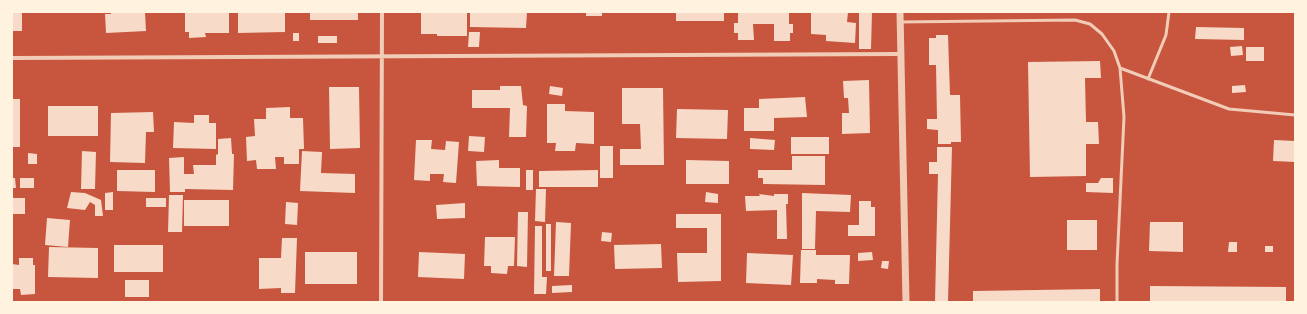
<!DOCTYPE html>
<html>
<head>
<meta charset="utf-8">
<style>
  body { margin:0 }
  #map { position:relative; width:1307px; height:314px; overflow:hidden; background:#c8553d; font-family:Mulish,sans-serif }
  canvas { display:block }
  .frame { position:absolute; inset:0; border:13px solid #fff3e0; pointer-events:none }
</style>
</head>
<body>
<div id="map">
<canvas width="1307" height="314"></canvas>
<div class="frame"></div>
</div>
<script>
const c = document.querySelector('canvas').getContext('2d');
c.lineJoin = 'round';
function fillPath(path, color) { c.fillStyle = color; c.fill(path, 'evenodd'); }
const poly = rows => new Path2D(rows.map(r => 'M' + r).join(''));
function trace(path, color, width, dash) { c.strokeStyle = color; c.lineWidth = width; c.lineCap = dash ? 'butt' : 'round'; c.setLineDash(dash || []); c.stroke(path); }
const building = poly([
  [12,12,22,12,22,31,12,31],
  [111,12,145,12,146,31,106,33,105,14,111,14],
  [185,12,229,12,229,33,205,33,206,37,189,38,189,32,185,32],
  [238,12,285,12,285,32,238,33],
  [310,12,358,12,358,20,310,20],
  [421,12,467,12,467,36,437,36,437,34,421,34],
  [470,12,527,12,526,28,470,27],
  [586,12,602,12,602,16,586,16],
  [676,12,724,12,724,21,676,21],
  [738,12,789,12,789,24,793,24,793,33,790,33,790,41,774,41,774,24,753,24,754,40,738,40,738,33,734,33,734,23,738,23],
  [811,12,848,12,847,22,856,23,855,43,826,41,826,35,811,34],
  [859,12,872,12,871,49,859,49],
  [1196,27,1244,28,1244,40,1195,39],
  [469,32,480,32,479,47,468,47],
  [293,33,299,33,299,41,293,41],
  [936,35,948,35,950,95,960,95,961,142,951,142,951,144,938,144,938,130,927,129,927,119,937,119,936,65,929,65,929,38,936,38],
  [318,36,337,36,337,43,318,43],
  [1242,46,1243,55,1231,56,1230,47],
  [1246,47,1264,47,1264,61,1246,61],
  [1100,61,1101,78,1085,78,1086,122,1098,122,1099,144,1086,144,1086,176,1030,177,1028,62],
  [869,80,870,133,842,134,842,113,849,113,848,98,844,98,843,81],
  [1245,85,1246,92,1232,93,1232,86],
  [500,86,521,86,523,105,527,106,526,137,509,137,510,108,472,108,472,90,500,90],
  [550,86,563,88,562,96,549,94],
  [329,87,359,87,360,148,330,149],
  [622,88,663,88,664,165,620,165,620,149,641,149,640,124,622,124],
  [805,97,807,117,774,118,774,131,744,131,744,108,759,108,759,99],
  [12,99,20,99,20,147,12,147],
  [547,104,565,104,565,111,594,112,594,144,576,143,575,151,555,151,556,143,547,143],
  [48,106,98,106,98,136,48,136],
  [290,107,290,118,303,118,304,149,299,149,299,164,284,164,284,157,275,157,276,169,257,169,256,160,247,161,246,137,255,136,254,119,266,119,266,108],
  [677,109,728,110,727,139,676,138],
  [153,112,154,132,146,132,145,163,110,162,111,113],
  [194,115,209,115,209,123,216,123,216,149,173,148,174,122,194,123],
  [469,136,485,137,484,152,468,151],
  [791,137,829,137,829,154,791,154],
  [231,138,232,154,234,154,233,190,185,189,185,192,170,192,169,158,184,157,184,174,194,174,193,165,216,165,216,155,218,154,218,139],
  [750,138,775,140,774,150,750,149],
  [416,140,432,140,431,149,445,150,446,141,459,142,456,183,443,182,444,174,430,174,430,181,414,180],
  [1274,140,1295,141,1295,162,1273,161],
  [600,146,613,146,613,178,600,178],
  [937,147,952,147,948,302,935,302,938,174,929,174,929,162,937,162],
  [82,151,96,152,95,189,81,189],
  [302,151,322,152,321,173,355,174,355,193,300,191],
  [28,153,37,154,37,164,28,164],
  [792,156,825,156,825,185,763,184,763,178,758,178,758,170,792,170],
  [499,160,499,168,520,168,520,187,477,186,476,161],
  [686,160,729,161,729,184,686,184],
  [117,170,155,170,155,192,117,191],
  [526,170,533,170,533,190,526,190],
  [598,170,598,187,539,187,539,171],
  [12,178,15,178,16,188,12,188],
  [20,178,34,178,34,188,20,188],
  [1101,178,1113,178,1113,193,1086,192,1086,183,1098,183],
  [536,189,546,189,545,222,535,221],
  [71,192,85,193,101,200,103,216,95,216,95,205,90,202,85,210,67,208],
  [113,192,113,210,105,210,105,193],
  [706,192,718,194,718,203,705,202],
  [802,193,851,195,850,212,816,211,815,249,802,249],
  [759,194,774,196,774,194,788,194,788,204,786,204,787,239,777,239,777,210,746,211,745,196,760,196],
  [169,195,183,195,182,232,168,232],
  [12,198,25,198,25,214,12,214],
  [146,198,166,198,166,207,146,207],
  [184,200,229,200,229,226,184,226],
  [859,201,871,201,871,207,875,207,875,236,848,236,848,225,859,225],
  [286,202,298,203,297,225,285,224],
  [465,203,465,218,437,219,436,205],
  [518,212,528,212,527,267,517,266],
  [676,214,721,214,721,281,678,282,677,253,707,253,707,228,676,228],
  [47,218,70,220,68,247,45,245],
  [1067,220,1097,220,1097,250,1067,250],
  [556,222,571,223,569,276,554,276],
  [1150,222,1183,222,1183,252,1149,251],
  [546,224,551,224,551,271,546,271],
  [535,226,542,226,542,277,547,277,546,294,534,294],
  [602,232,612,233,611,242,601,241],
  [485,237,515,237,514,266,508,266,507,274,491,273,491,266,484,266],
  [282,238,297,238,295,293,281,293,281,288,259,289,259,258,281,258],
  [1229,242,1237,242,1237,252,1228,252],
  [661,244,662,268,615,269,614,245],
  [114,245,163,245,163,272,114,272],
  [1265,246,1273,246,1273,252,1265,252],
  [49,247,98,248,98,278,48,277],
  [801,250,816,250,816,255,850,255,849,284,835,284,835,280,817,279,817,283,800,283],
  [305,252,357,252,357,284,305,284],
  [419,252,465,254,464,279,418,277],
  [872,252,873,260,858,261,858,253],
  [747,253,793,255,791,285,746,283],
  [19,258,33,258,33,265,35,265,35,294,21,295,20,289,12,289,12,264,19,265],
  [882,261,889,261,888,269,881,268],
  [125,280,149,280,149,297,125,297],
  [572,285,572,292,552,293,552,286],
  [1150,286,1286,287,1286,302,1150,302],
  [1100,289,1100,302,973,302,973,291]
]);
const service = poly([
  [900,22,1075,20,1090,24,1102,34,1114,51,1120,68,1124,117,1117,264,1117,302],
  [1120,68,1229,109,1295,115],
  [1148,79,1166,35,1169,12]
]);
const minor = poly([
  [12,58,900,54],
  [381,302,382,12]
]);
const tertiary = poly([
  [900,12,906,302]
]);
fillPath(building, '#f7dbc8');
trace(service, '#f1ccb7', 3);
trace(minor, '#f1ccb7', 4);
trace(tertiary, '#f1ccb7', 7);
</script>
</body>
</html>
